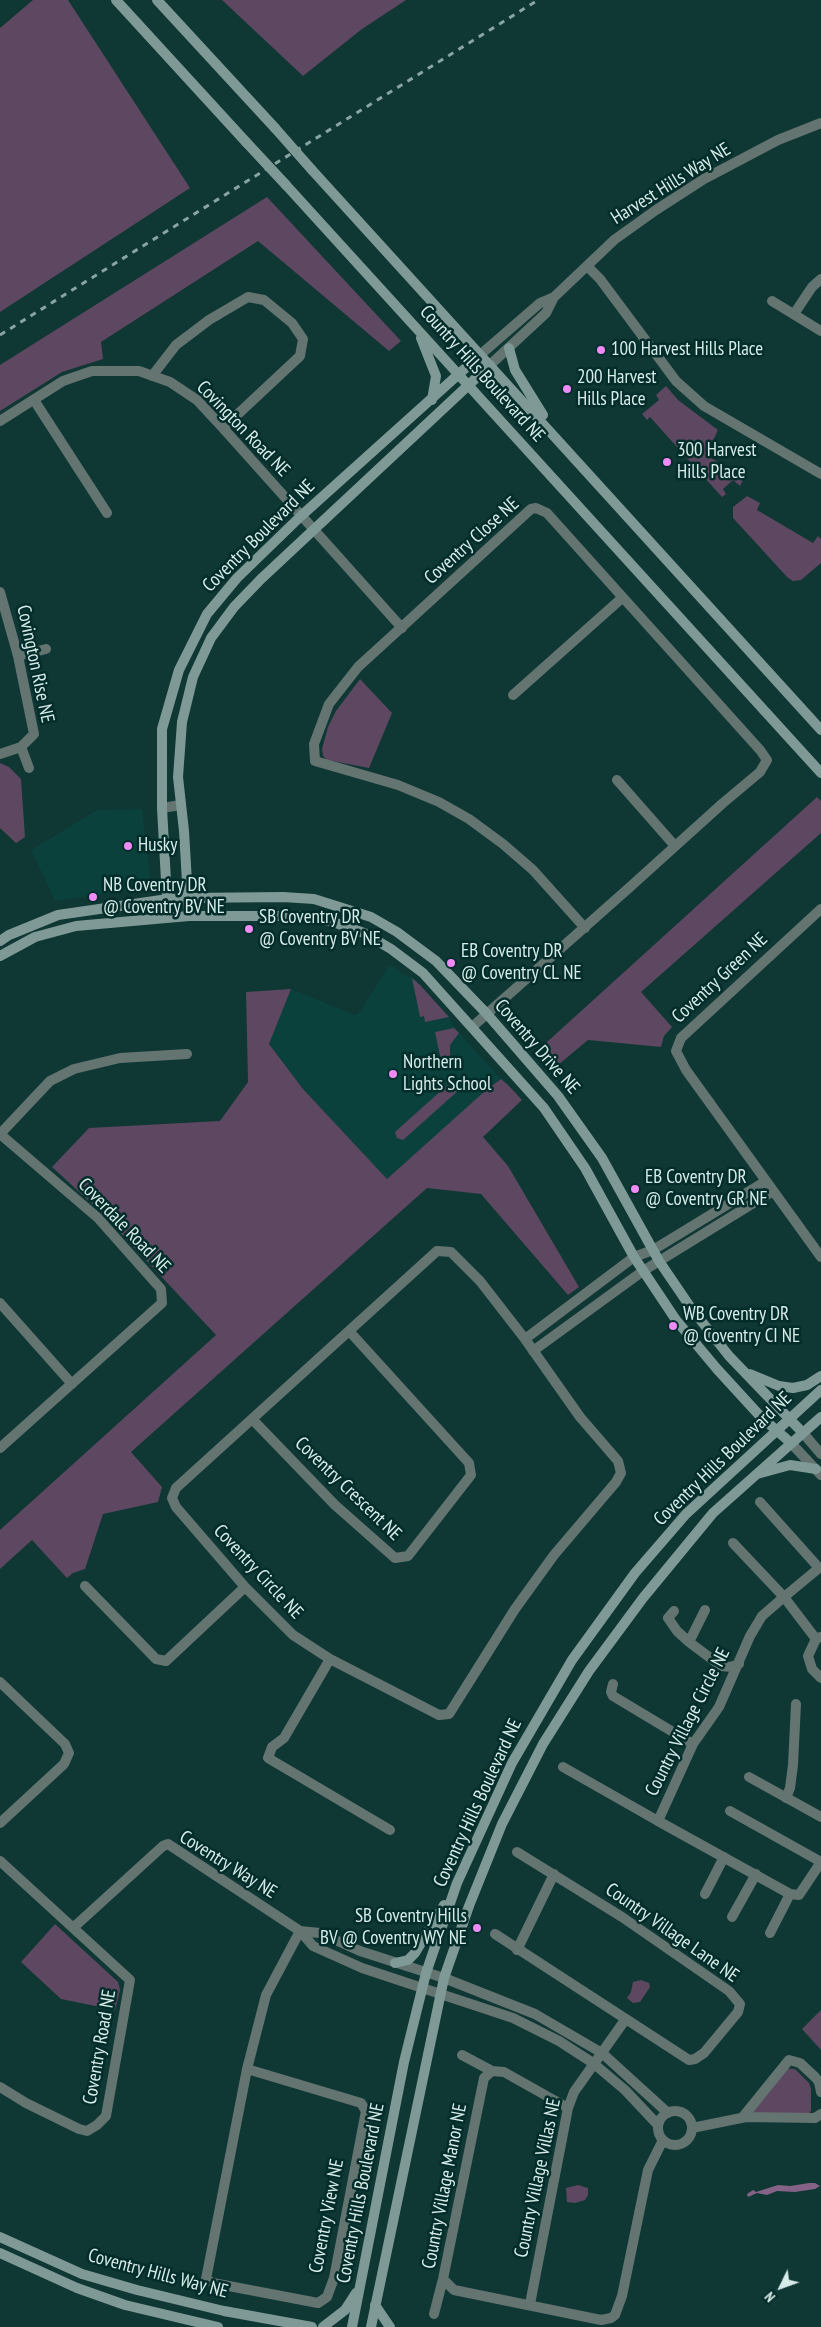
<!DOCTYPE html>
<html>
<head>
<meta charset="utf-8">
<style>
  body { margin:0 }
  #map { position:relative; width:821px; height:2327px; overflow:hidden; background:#0f3734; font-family:"PT Sans Narrow",sans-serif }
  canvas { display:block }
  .north { position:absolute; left:756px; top:2262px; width:50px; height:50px; -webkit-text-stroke:4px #032d2a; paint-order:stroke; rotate:228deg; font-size:14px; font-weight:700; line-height:20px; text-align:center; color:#d7ece9 }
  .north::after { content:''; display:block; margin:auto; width:18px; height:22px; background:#d7ece9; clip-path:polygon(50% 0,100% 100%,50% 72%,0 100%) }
</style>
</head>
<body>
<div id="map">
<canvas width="821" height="2327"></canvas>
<div class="north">N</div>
</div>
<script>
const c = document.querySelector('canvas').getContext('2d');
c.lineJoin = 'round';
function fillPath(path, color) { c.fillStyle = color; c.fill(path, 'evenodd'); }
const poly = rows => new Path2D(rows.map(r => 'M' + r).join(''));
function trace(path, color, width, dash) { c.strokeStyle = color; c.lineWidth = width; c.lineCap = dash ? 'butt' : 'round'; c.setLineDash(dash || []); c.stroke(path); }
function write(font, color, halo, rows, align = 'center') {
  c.font = font + ' "PT Sans Narrow",sans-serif'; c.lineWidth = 5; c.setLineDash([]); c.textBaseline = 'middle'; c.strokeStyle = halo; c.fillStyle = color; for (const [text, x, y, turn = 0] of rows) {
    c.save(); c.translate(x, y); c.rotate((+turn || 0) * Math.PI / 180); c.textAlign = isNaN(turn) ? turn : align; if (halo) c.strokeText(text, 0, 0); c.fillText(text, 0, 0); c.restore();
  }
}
const built = poly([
  [142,809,151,882,143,889,55,901,31,850,97,810],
  [390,964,406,976,412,977,420,985,449,1017,454,1027,501,1079,387,1179,303,1089,269,1044,291,989,355,1015,360,1012]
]);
const green = poly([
  [33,0,68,0,190,188,0,312,0,28],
  [222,0,406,0,362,29,303,76],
  [267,197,401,341,389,351,258,241,101,342,103,359,62,372,0,411,0,365],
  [666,386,678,400,718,430,706,455,744,478,740,486,733,480,723,489,726,494,722,497,650,417,647,420,642,414,659,400,656,395],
  [747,496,760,503,757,510,813,543,818,536,821,539,821,563,801,580,793,581,788,578,733,518,733,507],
  [360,679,392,713,369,768,327,760,323,756,322,749,328,727,336,711],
  [0,763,9,767,21,779,25,837,16,843,0,828],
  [817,797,821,801,821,833,641,992,672,1027,664,1036,661,1047,588,1040,552,1070,536,1052],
  [412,978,420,985,449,1017,425,1022,424,1016,420,1017],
  [291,989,269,1044,303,1089,387,1179,485,1091,501,1079,508,1085,522,1100,483,1137,508,1166,579,1287,568,1295,481,1194,427,1188,131,1452,162,1487,158,1502,103,1514,85,1569,73,1573,67,1578,32,1540,0,1569,0,1530,216,1335,100,1211,52,1167,89,1128,220,1121,248,1082,246,992],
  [454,1028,459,1033,450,1045,450,1053,452,1061,443,1069,435,1032],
  [453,1080,460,1089,403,1140,397,1138,395,1132],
  [55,1924,118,1982,120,1990,115,2010,61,1999,21,1962],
  [641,1980,649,1983,650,1987,640,2002,633,2003,627,1998,631,1992,633,1982],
  [821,2010,821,2050,802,2029],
  [782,2068,795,2069,809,2083,811,2089,811,2111,805,2118,746,2117],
  [578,2185,588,2188,588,2195,585,2200,575,2203,567,2202,566,2188]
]);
const water = poly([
  [809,2183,815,2183,820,2186,815,2189,795,2192,777,2191,767,2195,757,2193,748,2197,747,2194,753,2190,756,2192,778,2185,790,2186]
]);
const street = poly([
  [588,267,600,279,676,381,704,406,821,474],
  [772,301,821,331],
  [794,314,812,287,821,279],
  [480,355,540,303,554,297,614,240,656,210,704,179,778,140,821,123],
  [490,365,546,313,554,297],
  [152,376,176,345,209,320,248,297,264,300,292,323,303,339,300,356,223,428],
  [34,400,107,513],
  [0,421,63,381,92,371,139,371,170,382,197,400,223,428,402,628],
  [0,592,18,656,34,734,21,747,0,754],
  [18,656,46,649],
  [513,695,622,598],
  [21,747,29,768],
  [617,780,675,846],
  [162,808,181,805],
  [821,909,681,1038,676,1051,686,1070,821,1257],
  [472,1027,630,887,723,803,760,772,767,760,760,750,547,513,536,508,531,509,358,667,329,704,314,744,315,761,398,785,439,802,469,819,503,844,533,870,585,928],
  [0,1134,98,1218,161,1289,162,1303,0,1448],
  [0,1134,50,1081,74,1069,120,1058,187,1054],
  [437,1251,451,1252,480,1281,525,1339,580,1417,618,1461,621,1473,616,1482,554,1555,515,1609,449,1714,439,1715,330,1659,293,1635,245,1587,176,1507,172,1498,176,1488,437,1251],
  [0,1303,72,1384],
  [525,1339,634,1257,653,1250,766,1181],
  [533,1351,643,1271,773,1191],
  [253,1420,335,1505,395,1558,408,1556,471,1475,469,1463,350,1332],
  [803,1433,821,1454],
  [791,1443,821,1475],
  [733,1543,784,1597,819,1568,760,1502],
  [85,1586,156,1659,166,1661,245,1587],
  [674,1611,668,1618,677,1631,689,1642,721,1666,731,1667,739,1664],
  [820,1637,816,1639,808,1656,812,1669,821,1678],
  [816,1639,784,1597,762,1616,750,1636,719,1707,693,1744,658,1821,790,1894,799,1895,821,1862],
  [689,1642,705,1610],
  [330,1659,284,1738,272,1747,268,1758,390,1830],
  [0,1682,65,1744,69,1753,64,1764,0,1823],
  [613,1684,611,1692,613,1696,693,1744],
  [563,1767,658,1821],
  [749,1777,821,1817],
  [786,1798,790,1788,793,1765,796,1704],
  [730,1811,821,1862],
  [0,1861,130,1980,106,2116,97,2125,87,2131,79,2129,26,2103,0,2087],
  [705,1894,724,1857],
  [732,1917,756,1874],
  [74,1927,163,1846,168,1844,300,1931,313,1946,362,1968,513,2018,559,2041,593,2063,625,2090,658,2125],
  [300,1931,320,1933,360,1951,444,1978,535,2014,602,2053,668,2113],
  [770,1933,790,1894],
  [495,1934,689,2060,695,2059,704,2053,738,2012,740,2004,729,1991,622,1917,517,1852],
  [517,1950,554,1874],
  [462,2055,492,2071,504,2072,568,2108],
  [247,2069,361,2103,366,2111,334,2278,327,2297,318,2303,213,2283,206,2279,247,2069,266,1995,300,1931],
  [492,2071,484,2078,443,2279,454,2290,601,2320,611,2318,615,2315,622,2296,648,2170,663,2140],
  '658 2128a17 17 0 1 1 34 0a17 17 0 1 1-34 0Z',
  [742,2118,789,2060,800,2063,815,2077,819,2082,821,2092],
  [692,2128,746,2117,815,2118,821,2114],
  [530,2304,568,2108,574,2092,625,2020],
  [434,2314,443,2279]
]);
const secondary = poly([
  [116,0,246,142],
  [157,0,275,128],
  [312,170,821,730],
  [286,185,821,773],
  [421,338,436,376,432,400],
  [509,348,515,370,543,415],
  [189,916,184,831,178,777,182,722,193,677,211,638,234,607,261,579,490,365],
  [168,917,162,808,162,729,179,670,207,614,237,578,301,516,480,355],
  [0,941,9,935,58,915,168,899,188,898,283,897,314,899,371,917,397,932,436,961,487,1014,558,1096,602,1158,659,1261,691,1308,729,1356,803,1433],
  [0,956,35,937,76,926,189,916,310,916,336,923,364,933,391,949,423,973,544,1108,585,1168,634,1257,676,1320,717,1369,760,1416,791,1443],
  [750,1374,779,1386,793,1388,807,1385,821,1376],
  [757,1474,790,1465,816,1469],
  [395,1963,408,1960,415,1953,444,1905],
  [0,2237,82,2274,137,2290,224,2311,312,2327],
  [0,2253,77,2288,125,2305,218,2327],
  [375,2305,390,2327],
  [323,2327,345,2310,356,2293],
  [352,2327,404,2062,426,1973,457,1883,512,1763,572,1660,635,1573,686,1514,821,1390],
  [371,2327,444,1978,469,1906,502,1824,543,1744,589,1671,643,1598,713,1513,821,1417]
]);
const rail = poly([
  [0,335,538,0]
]);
const secondaryBridge = poly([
  [275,128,312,170],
  [246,142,286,185]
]);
const markers = [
  [601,350,5,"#ef8bf7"],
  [567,389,5,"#ef8bf7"],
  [667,462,5,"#ef8bf7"],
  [128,846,5,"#ef8bf7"],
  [93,897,5,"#ef8bf7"],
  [249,929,5,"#ef8bf7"],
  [451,963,5,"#ef8bf7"],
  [393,1074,5,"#ef8bf7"],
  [635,1189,5,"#ef8bf7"],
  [673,1326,5,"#ef8bf7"],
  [477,1928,5,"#ef8bf7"]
];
const streetNames = [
  ["Harvest Hills Way NE",671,184,-32],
  ["Country Hills Boulevard NE",482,374,48],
  ["Covington Road NE",243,429,46],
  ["Coventry Boulevard NE",259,536,-45],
  ["Coventry Close NE",472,541,-42],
  ["Covington Rise NE",35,664,78],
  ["Coventry Green NE",720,978,-43],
  ["Coventry Drive NE",537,1047,49],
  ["Coverdale Road NE",124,1226,46],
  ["Coventry Hills Boulevard NE",723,1459,-44],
  ["Coventry Crescent NE",348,1489,44],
  ["Coventry Circle NE",258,1572,47],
  ["Country Village Circle NE",688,1722,-63],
  ["Coventry Hills Boulevard NE",478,1803,-65],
  ["Coventry Way NE",228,1865,32],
  ["Country Village Lane NE",672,1933,35],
  ["Coventry Road NE",100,2047,-80],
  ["Country Village Villas NE",538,2178,-78],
  ["Country Village Manor NE",445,2186,-79],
  ["Coventry Hills Boulevard NE",361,2193,-79],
  ["Coventry View NE",327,2216,-79],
  ["Coventry Hills Way NE",158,2274,15]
];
const poiNames = [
  ["100 Harvest Hills Place",611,350],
  ["200 Harvest",577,378],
  ["Hills Place",577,400],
  ["300 Harvest",677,451],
  ["Hills Place",677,473],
  ["Husky",138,846],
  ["NB Coventry DR",103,886],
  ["@ Coventry BV NE",103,908],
  ["SB Coventry DR",259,918],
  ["@ Coventry BV NE",259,940],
  ["EB Coventry DR",461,952],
  ["@ Coventry CL NE",461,974],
  ["Northern",403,1063],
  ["Lights School",403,1085],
  ["EB Coventry DR",645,1178],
  ["@ Coventry GR NE",645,1200],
  ["WB Coventry DR",683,1315],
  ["@ Coventry CI NE",683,1337],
  ["SB Coventry Hills",467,1917,"right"],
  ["BV @ Coventry WY NE",467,1939,"right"]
];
fillPath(built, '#0a413d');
fillPath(green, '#5e4760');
fillPath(water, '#856387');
trace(street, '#637471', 10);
trace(secondary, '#7f9a96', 10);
trace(rail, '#88a5a2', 3, [6, 6]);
trace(secondaryBridge, '#7f9a96', 10);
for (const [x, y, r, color] of markers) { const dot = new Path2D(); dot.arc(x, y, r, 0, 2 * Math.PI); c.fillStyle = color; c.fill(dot); trace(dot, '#032d2a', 2); }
write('19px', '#d7ece9', '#032d2a', streetNames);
write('19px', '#d7ece9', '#032d2a', poiNames, 'left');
</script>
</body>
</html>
